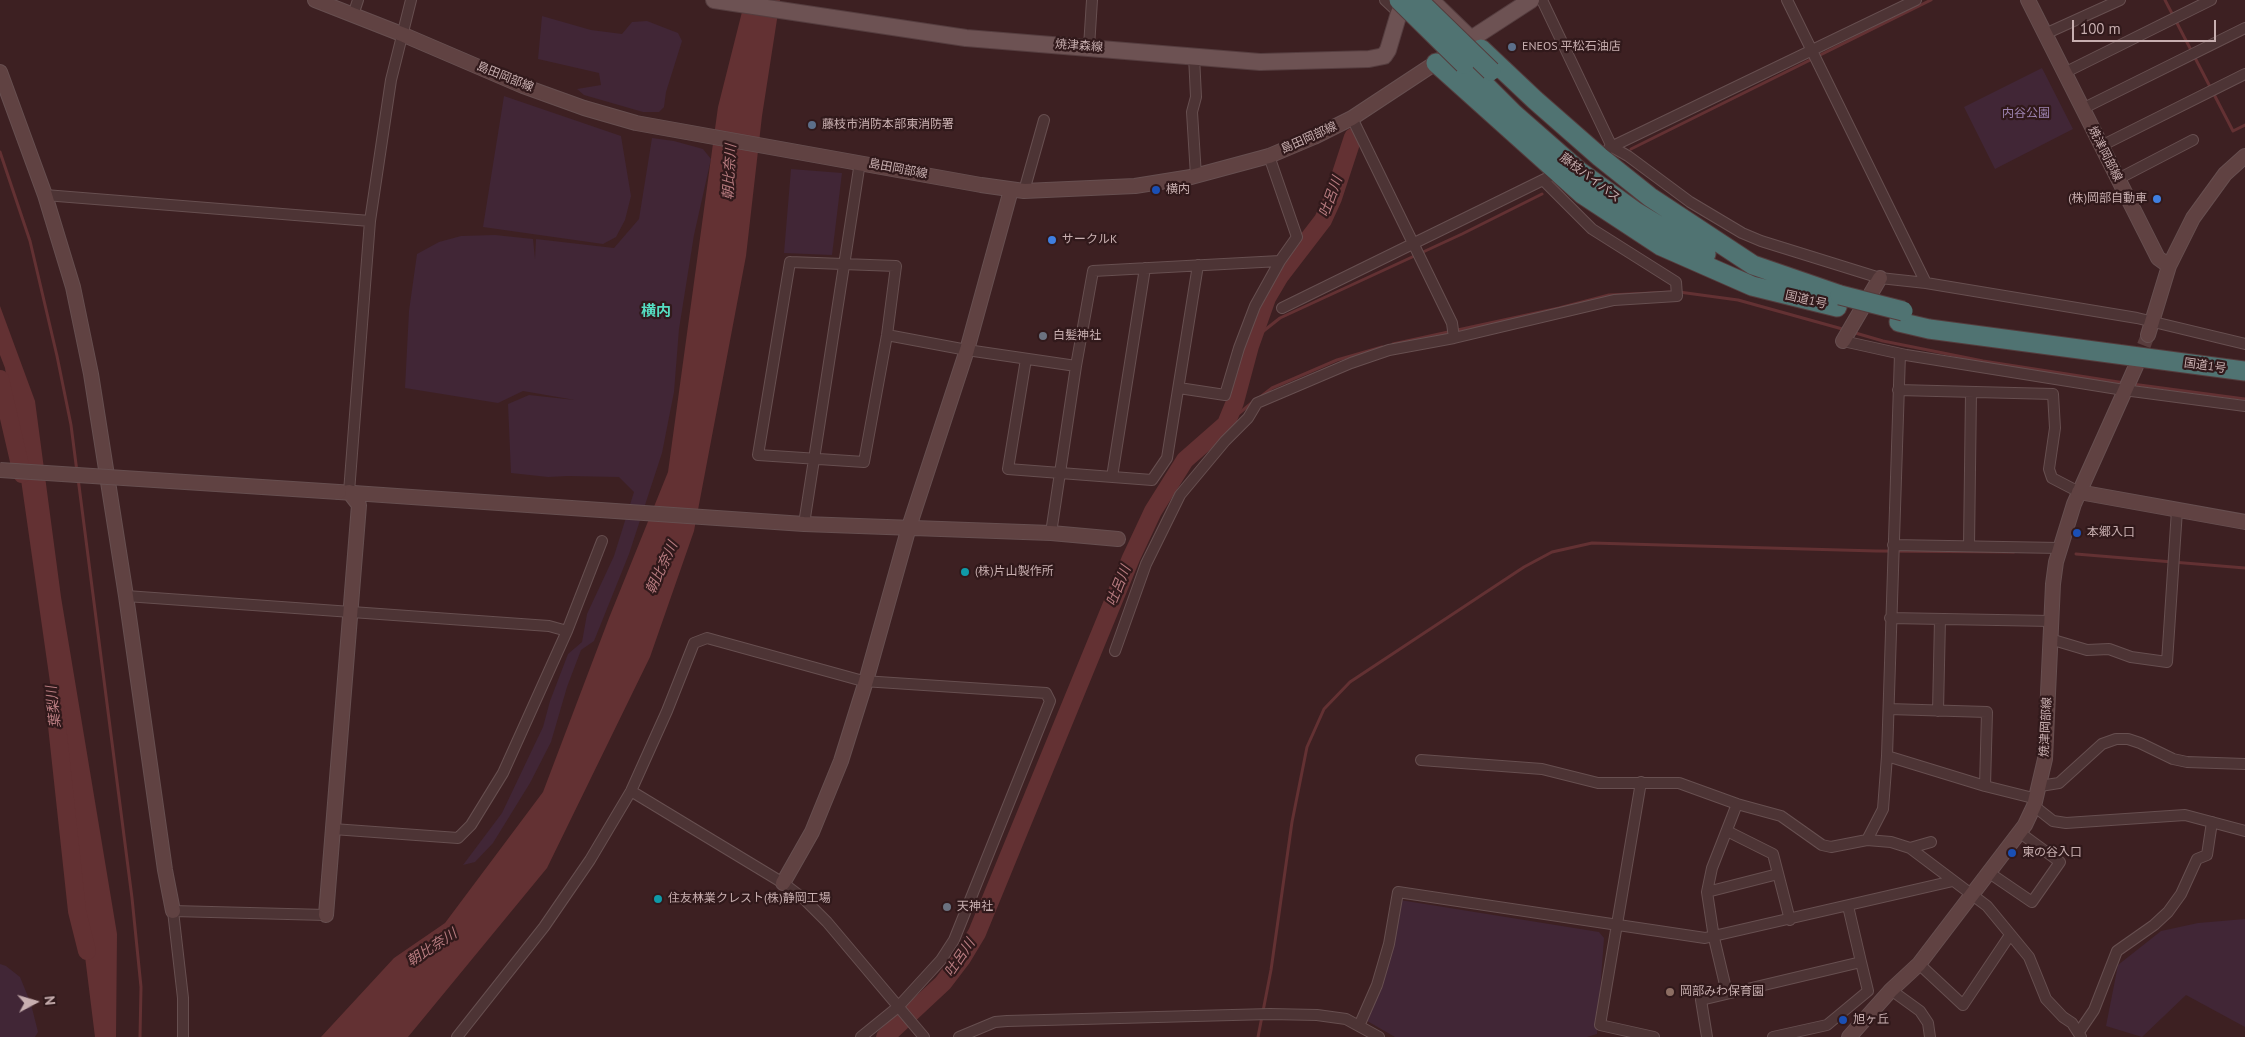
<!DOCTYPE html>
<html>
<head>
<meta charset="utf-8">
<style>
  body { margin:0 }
  #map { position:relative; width:2245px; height:1037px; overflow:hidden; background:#3d2022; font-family:"PT Sans",sans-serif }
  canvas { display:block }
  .north { position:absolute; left:10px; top:977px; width:50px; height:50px; -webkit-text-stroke:4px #31191b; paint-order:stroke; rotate:84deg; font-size:14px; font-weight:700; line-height:20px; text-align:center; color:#c8afb0 }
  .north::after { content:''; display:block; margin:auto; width:18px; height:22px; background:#c8afb0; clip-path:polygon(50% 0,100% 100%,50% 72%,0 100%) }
  .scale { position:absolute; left:2072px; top:20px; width:144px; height:22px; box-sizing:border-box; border:2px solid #c8afb0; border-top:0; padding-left:6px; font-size:15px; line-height:18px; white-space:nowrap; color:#c8afb0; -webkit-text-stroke:4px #31191b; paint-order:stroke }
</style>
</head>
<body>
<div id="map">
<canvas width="2245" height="1037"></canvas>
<div class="north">N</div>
<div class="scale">100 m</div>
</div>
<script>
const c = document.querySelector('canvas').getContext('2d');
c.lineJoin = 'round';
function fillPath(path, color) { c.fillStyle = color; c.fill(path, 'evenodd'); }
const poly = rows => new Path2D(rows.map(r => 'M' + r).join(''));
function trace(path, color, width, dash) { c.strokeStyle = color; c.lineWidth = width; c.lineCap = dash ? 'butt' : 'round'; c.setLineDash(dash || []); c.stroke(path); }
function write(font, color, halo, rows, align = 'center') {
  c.font = font + ' "PT Sans","Noto Sans JP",sans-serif'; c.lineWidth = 4.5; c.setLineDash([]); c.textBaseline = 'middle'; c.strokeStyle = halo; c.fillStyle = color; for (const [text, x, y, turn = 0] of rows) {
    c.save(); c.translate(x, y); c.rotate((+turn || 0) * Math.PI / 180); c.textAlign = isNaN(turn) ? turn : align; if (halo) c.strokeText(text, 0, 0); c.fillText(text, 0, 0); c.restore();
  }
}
const green = poly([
  [542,16,591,30,622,34,632,22,647,21,678,33,682,41,666,92,664,107,659,112,643,112,584,95,577,89,601,85,599,73,538,59],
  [2042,68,2073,129,1995,169,1964,107],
  [504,96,621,136,631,196,625,220,616,237,603,244,483,227],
  [652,138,674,141,703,149,711,159,694,235,679,329,674,392,662,453,629,554,594,641,581,650,567,687,551,742,530,783,493,843,475,862,463,865,502,813,532,750,543,727,550,701,568,654,582,642,587,614,614,556,634,492,619,477,568,476,548,477,511,473,508,404,529,395,575,400,523,391,498,403,405,388,409,311,417,254,439,242,461,236,495,235,533,239,535,259,536,239,614,248,639,219],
  [791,169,842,173,832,255,784,253],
  [1400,900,1599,932,1604,938,1597,1034,1587,1037,1395,1037,1362,1018],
  [2245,919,2245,1027,2186,995,2142,1037,2106,1026,2118,965,2161,931,2198,923],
  [0,964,6,966,20,977,31,1004,38,1032,35,1037,0,1037]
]);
const water = poly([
  [745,0,780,0,762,116,746,256,694,531,650,657,547,868,408,1037,321,1037,394,958,445,923,543,792,609,618,668,472,718,107],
  [0,306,35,401,61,597,117,934,116,1037,95,1037,57,731,5,368,0,355]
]);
const stream = poly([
  [2165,0,2233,131,2245,125],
  [1631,149,1931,0],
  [0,152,30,241,57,356,71,425,77,472],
  [1679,292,1738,300,1846,330],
  [1852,332,1883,341,1983,361,2125,383],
  [1393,344,1559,308,1609,295,1673,292],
  [1250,346,1261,333,1280,318,1462,234,1542,194],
  [2132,384,2245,399],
  [1259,398,1272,388,1337,360,1382,347],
  [1226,424,1254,401],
  [78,478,132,898,141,987,140,1037],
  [2076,554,2245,568],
  [1258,1037,1271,970,1292,822,1307,747,1324,709,1350,682,1524,567,1552,552,1592,543,1876,551,2014,552]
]);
const river = poly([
  [0,379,22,474],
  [55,707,77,911,87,951],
  [885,1037,943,983,962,958,977,933,1131,558,1153,511,1185,460,1226,424,1235,402,1250,346,1267,298,1280,276,1323,220,1333,198,1353,137]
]);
const secondaryTunnel = poly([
  [2136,365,2148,335]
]);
const street = poly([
  [1385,0,1399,13],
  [1542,0,1612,147,1628,156,1690,202,1742,233,1761,241,1880,278,1926,283,2137,318,2245,344],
  [1787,0,1926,283],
  [353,15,358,0],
  [2045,34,2120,0],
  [1089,47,1092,0],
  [1194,56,1196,97,1192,112,1196,176],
  [2064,73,2211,0],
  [2082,109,2245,28],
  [1352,118,1452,323,1454,338],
  [2101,146,2245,74],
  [1609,148,1916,0],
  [2118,179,2193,140],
  [1024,191,1044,120],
  [45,195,370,221],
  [790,262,896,266,887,335,864,462,758,455,790,262],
  [1282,308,1549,177],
  [887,335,967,350,1076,366],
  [1843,341,1906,355,2124,390,2245,406],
  [1026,359,1008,469,1152,480,1167,458,1198,265],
  [1179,388,1225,395,1239,348,1255,306,1280,261,1297,237,1269,156],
  [1898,390,2053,394,2055,428,2049,469,2052,478,2079,492],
  [1112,477,1145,268],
  [349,492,370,221,391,80,411,0],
  [804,524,860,162],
  [1051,533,1076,366,1093,271,1280,261],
  [1893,545,2059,548],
  [1969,546,1971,392],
  [126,596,549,626,567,631],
  [1890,618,2051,621],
  [2050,639,2087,650,2109,649,2131,657,2167,662,2177,510],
  [1115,651,1146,564,1180,495,1225,441,1248,418,1257,403,1351,363,1389,350,1454,338,1614,300,1677,296,1676,282,1592,229,1544,181],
  [1889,709,1987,712,1985,786],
  [1938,711,1940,619],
  [1887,756,1985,786,2037,799],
  [1421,760,1542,769,1598,783,1679,783,1737,804,1781,816,1822,845,1831,847,1867,840,1891,842,1910,848,1987,906,2029,957,2046,999,2063,1017,2072,1023,2081,1037],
  [1641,782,1600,1025,1654,1037],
  [2040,786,2059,783,2102,744,2116,739,2128,739,2140,743,2173,759,2187,762,2245,764],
  [631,791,783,883,804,899,827,922,924,1037],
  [2034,806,2053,821,2066,823,2185,815,2245,831],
  [333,829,458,838,471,825,503,773,567,631,602,541],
  [1727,831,1773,854,1790,920],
  [1867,840,1883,809,1887,756,1900,354],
  [1910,848,1931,842],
  [1988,872,2032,902,2060,862,2019,832],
  [1707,892,1778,874],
  [1919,964,1963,1005,2010,935],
  [1891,990,1920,1011,1928,1023,1930,1037],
  [1727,993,1714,938,1707,892,1712,868,1737,804],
  [1359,1026,1377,985,1389,944,1398,892,1705,938,1953,881],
  [2079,1032,2094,1010,2117,951,2154,925,2168,912,2181,894,2197,859,2207,855,2212,822],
  [183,1037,183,998,173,911,326,915],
  [457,1037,544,927,590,860,631,791,667,711,694,643,707,638,863,681,1046,693,1050,701,954,940,941,960,898,1007,861,1037],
  [959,1037,995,1022,1007,1021,1270,1014,1317,1015,1346,1019,1379,1037],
  [1707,1037,1701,1000,1861,962,1848,906],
  [1773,1037,1827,1025,1868,991,1861,962]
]);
const secondary = poly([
  [315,0,404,35,523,86,584,108,636,123,981,185,1024,191,1135,186,1191,177,1269,156,1314,137,1352,118,1443,58],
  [2028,0,2158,258,2169,266],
  [0,72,45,195,73,287,91,374,126,596,165,870,173,911],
  [2148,335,2169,266,2193,218,2225,174,2245,156],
  [1843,341,1880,278],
  [339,492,804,524,1051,533,1118,539],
  [2079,492,2245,522],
  [783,883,812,832,841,761,866,681,909,527,967,350,1011,190],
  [326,915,359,505,349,492],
  [1849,1037,1891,990,1919,964,2025,825,2034,806,2045,759,2053,584,2056,562,2074,504,2136,366]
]);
const primary = poly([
  [714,0,966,38,1260,62,1369,59,1384,56,1388,50,1399,13,1407,0],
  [1437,6,1471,39,1531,0]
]);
const highway = poly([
  [1481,49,1535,100,1600,157,1650,197,1753,265,1840,295],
  [1436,63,1582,194,1661,246,1752,286,1837,307],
  [1464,64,1514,114,1579,171,1636,212,1706,254],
  [1899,322,1929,329,2245,371]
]);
const secondaryBridge = poly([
  [0,470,339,492]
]);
const highwayBridge = poly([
  [1399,0,1464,64],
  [1418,0,1491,71],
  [1840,295,1903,311]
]);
const markers = [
  [1512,47,5,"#5c6f8a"],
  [812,125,5,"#5c6f8a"],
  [1156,190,5,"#1a4fb4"],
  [2157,199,5,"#3f7fe0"],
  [1052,240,5,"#3f7fe0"],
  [1043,336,5,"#6b7280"],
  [2077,533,5,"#1a4fb4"],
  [965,572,5,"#0f9aa8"],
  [2012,853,5,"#1a4fb4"],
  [658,899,5,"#0f9aa8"],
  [947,907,5,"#6b7280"],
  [1670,992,5,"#8d6e63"],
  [1843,1020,5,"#1a4fb4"]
];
const streetNames = [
  ["焼津森線",1079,46,4],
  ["島田岡部線",505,77,22],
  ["島田岡部線",1309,138,-24],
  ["焼津岡部線",2105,154,63],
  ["島田岡部線",898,169,11],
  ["藤枝バイパス",1590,178,37],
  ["国道1号",1806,300,13],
  ["国道1号",2205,366,8],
  ["焼津岡部線",2046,727,-87]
];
const poiNames = [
  ["ENEOS 平松石油店",1522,47],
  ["藤枝市消防本部東消防署",822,125],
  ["横内",1166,190],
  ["(株)岡部自動車",2147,199,"right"],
  ["サークルK",1062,240],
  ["白髪神社",1053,336],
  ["本郷入口",2087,533],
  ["(株)片山製作所",975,572],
  ["東の谷入口",2022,853],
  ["住友林業クレスト(株)静岡工場",668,899],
  ["天神社",957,907],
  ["岡部みわ保育園",1680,992],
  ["旭ヶ丘",1853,1020]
];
const parkNames = [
  ["内谷公園",2026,114]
];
const waterNames = [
  ["朝比奈川",730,172,-87],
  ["吐呂川",1331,197,-70],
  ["朝比奈川",662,568,-65],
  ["吐呂川",1119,586,-68],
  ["葉梨川",54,707,-96],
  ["朝比奈川",432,948,-33],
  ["吐呂川",960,958,-56]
];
const quarterNames = [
  ["横内",656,312]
];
fillPath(green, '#412636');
fillPath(water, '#633133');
trace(stream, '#633133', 3);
trace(river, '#633133', 18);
trace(secondaryTunnel, '#593d3e', 14, [14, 7]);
trace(street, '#674f50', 12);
trace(secondary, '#674f50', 16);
trace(primary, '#553d3f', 18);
trace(highway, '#543c3d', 21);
trace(street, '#4d3435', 10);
trace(secondary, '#604242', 14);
trace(primary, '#6d5253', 16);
trace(highway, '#507372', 19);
trace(secondaryBridge, '#674f50', 16, []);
trace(highwayBridge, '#543c3d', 21, []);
trace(secondaryBridge, '#604242', 14);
trace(highwayBridge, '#507372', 19);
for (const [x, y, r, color] of markers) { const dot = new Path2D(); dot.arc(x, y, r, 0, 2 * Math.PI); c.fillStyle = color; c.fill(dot); trace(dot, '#31191b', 2); }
write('12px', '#c8afb0', '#31191b', streetNames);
write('12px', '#c8afb0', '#31191b', poiNames, 'left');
write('12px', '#9d83b0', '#31191b', parkNames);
write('italic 14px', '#b87c80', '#31191b', waterNames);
write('bold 15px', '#55ddc1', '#31191b', quarterNames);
</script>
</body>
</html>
